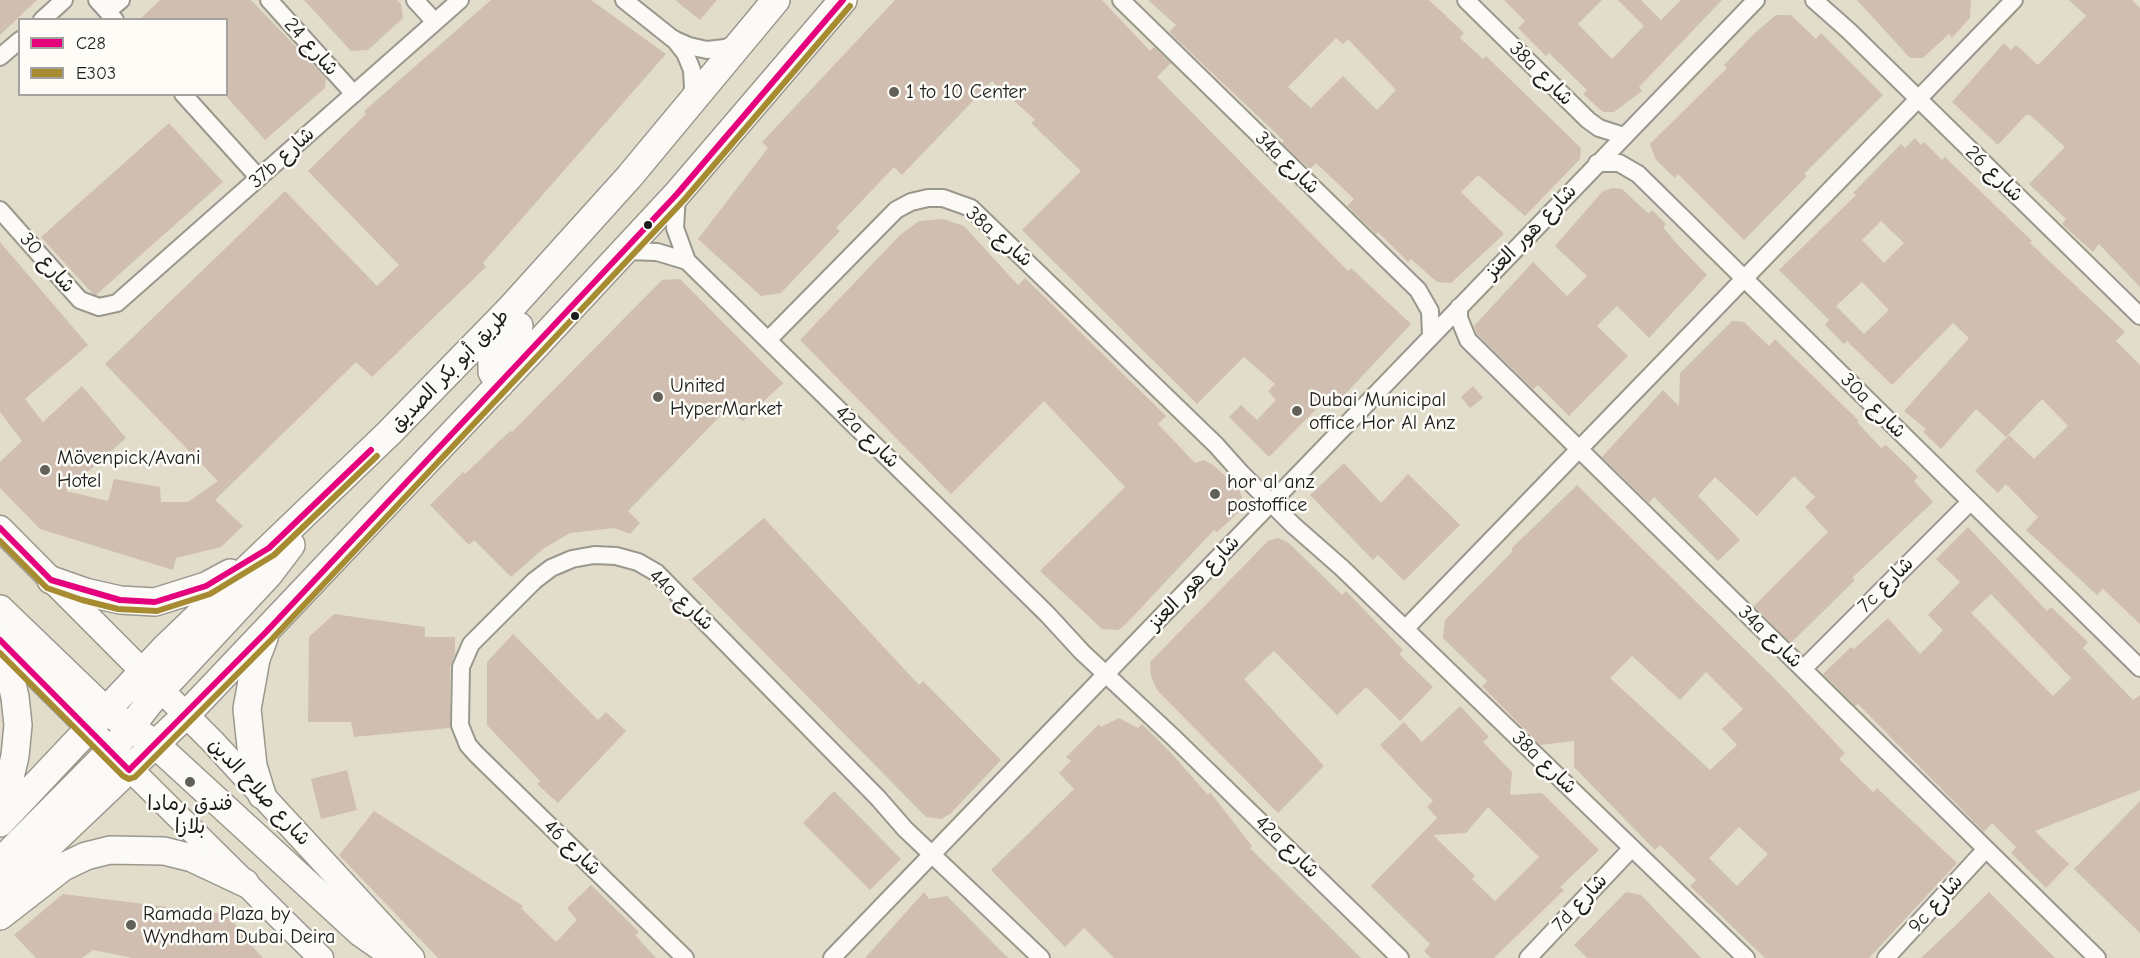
<!DOCTYPE html>
<html>
<head>
<meta charset="utf-8">
<style>
  body { margin:0 }
  #map { position:relative; width:2140px; height:958px; overflow:hidden; background:#e2ddcb; font-family:"Comic Neue",sans-serif }
  canvas { display:block }
  .legend { position:absolute; left:18px; top:18px; width:210px; height:78px; box-sizing:border-box; background:#fdfcf7; border:2px solid #a3a29f; margin:0; padding:8px 10px; list-style:none; font-size:18px; color:#1c1c1c }
  .legend li { display:flex; align-items:center; gap:12px; height:30px }
  .legend b { width:30px; border:2px solid #a3a29f }
</style>
</head>
<body>
<div id="map">
<canvas width="2140" height="958"></canvas>
<ul class="legend">
<li><b style="height:8px;background:#e5007d"></b>C28</li>
<li><b style="height:8px;background:#a78b30"></b>E303</li>
</ul>
</div>
<script>
const c = document.querySelector('canvas').getContext('2d');
c.lineJoin = 'round';
function fillPath(path, color) { c.fillStyle = color; c.fill(path, 'evenodd'); }
const poly = rows => new Path2D(rows.map(r => 'M' + r).join(''));
function trace(path, color, width, dash) { c.strokeStyle = color; c.lineWidth = width; c.lineCap = dash ? 'butt' : 'round'; c.setLineDash(dash || []); c.stroke(path); }
function write(font, color, halo, rows, align = 'center') {
  c.font = font + ' "Comic Neue","Playpen Sans Arabic",sans-serif'; c.lineWidth = 5; c.setLineDash([]); c.textBaseline = 'middle'; c.strokeStyle = halo; c.fillStyle = color; for (const [text, x, y, turn = 0] of rows) {
    c.save(); c.translate(x, y); c.rotate((+turn || 0) * Math.PI / 180); c.textAlign = isNaN(turn) ? turn : align; if (halo) c.strokeText(text, 0, 0); c.fillText(text, 0, 0); c.restore();
  }
}
const building = poly([
  [0,0,37,0,0,35],
  [160,0,251,0,326,78,325,88,265,140,226,96,226,20,139,20],
  [304,0,397,0,401,4,403,18,368,50,351,51],
  [491,0,591,0,666,54,483,263,486,267,372,377,356,362,215,500,243,526,221,547,176,558,173,570,40,529,0,488,0,462,22,441,0,412,0,242,88,345,25,399,43,422,82,386,126,438,66,491,108,501,114,479,160,487,161,502,188,502,218,481,105,364,285,191,377,286,399,265,308,171,366,114,364,111],
  [675,0,717,0,700,20],
  [895,0,1102,0,1150,51,1154,47,1171,63,1157,77,1348,271,1351,268,1411,324,1337,403,1329,396,1269,457,1229,417,1241,405,1257,420,1276,400,1268,391,1275,384,1244,357,1197,404,1022,230,1081,171,1031,123,1035,120,992,81,902,175,894,167,836,228,840,231,781,293,761,296,698,239,768,148,762,142],
  [1148,0,1429,0,1464,33,1460,38,1483,59,1486,56,1581,148,1580,159,1525,216,1478,175,1461,192,1504,234,1451,283,1437,282,1411,259,1408,262,1378,232,1376,234,1347,206,1354,199,1316,163,1310,169,1300,160,1282,143,1284,141,1169,32,1176,25],
  [1336,38,1343,44,1348,39,1396,90,1377,110,1343,76,1311,108,1288,87],
  [1504,0,1602,0,1578,24,1612,59,1644,26,1618,0,1641,0,1661,20,1681,0,1722,0,1639,87,1642,91,1614,112,1603,112,1583,94,1587,90,1549,53,1546,56,1518,28,1525,21],
  [1857,0,1971,0,1970,18,1952,38,1949,34,1923,58,1910,58],
  [2069,0,2132,0,2140,8,2140,287,2099,244,2093,252,2062,224,2066,219,2029,184,2065,147,2030,115,2026,115,1998,145,1952,102,2004,43,2011,50,2016,45,2038,65,2086,16],
  [1776,15,1791,15,1816,39,1821,33,1883,95,1804,174,1807,176,1744,240,1678,174,1675,178,1656,160,1650,144,1727,68,1724,65,1756,32],
  [169,123,223,182,96,295,93,294,41,237],
  [1915,138,1921,145,1924,142,1942,160,1945,157,2032,241,2030,243,2125,332,2116,341,2140,365,2140,624,2103,589,2097,595,2026,530,2038,517,2006,484,1998,493,1975,471,2009,435,2034,459,2068,426,2042,399,2006,437,1976,409,1941,449,1923,432,1926,429,1904,411,1969,338,1953,323,1892,385,1847,341,1844,344,1825,325,1829,320,1779,270,1856,195,1853,193,1901,144,1905,148],
  [1881,221,1904,243,1884,263,1862,240],
  [1862,282,1889,310,1864,334,1836,306],
  [1613,188,1622,189,1649,214,1652,210,1666,224,1663,227,1677,244,1707,275,1649,338,1617,306,1597,326,1628,356,1569,416,1538,385,1533,389,1477,334,1474,326,1533,262,1567,296,1587,276,1555,246,1603,191],
  [943,219,964,226,1018,285,1025,278,1166,416,1158,424,1195,463,1204,460,1213,465,1238,487,1243,500,1240,511,1217,532,1214,530,1126,624,1118,630,1102,629,1040,571,1125,487,1044,401,951,494,800,340,900,235,919,221],
  [680,279,783,383,743,421,726,410,628,511,640,523,630,534,614,528,570,533,543,549,511,577,474,540,469,545,430,505,463,472,465,474,510,431,512,432,662,280],
  [1732,321,1744,322,1769,346,1775,339,1859,421,1857,422,1881,448,1886,445,1908,466,1918,477,1914,481,1933,502,1852,578,1855,580,1791,643,1754,606,1828,532,1805,507,1815,497,1794,476,1757,516,1715,477,1698,496,1740,540,1718,561,1654,497,1649,503,1602,457,1663,390,1679,406,1680,373],
  [1473,386,1483,398,1470,408,1461,397],
  [1344,463,1381,503,1408,474,1460,525,1404,581,1378,555,1373,560,1310,495],
  [1577,485,1776,680,1845,753,1839,759,1873,792,1877,788,1957,863,1869,958,1765,958,1690,886,1696,880,1660,845,1655,850,1574,767,1574,741,1540,745,1482,686,1487,681,1443,638,1445,620,1513,551,1511,549],
  [1632,656,1680,700,1706,672,1743,709,1722,729,1737,745,1710,770,1610,678],
  [1739,827,1768,854,1737,886,1709,858],
  [764,518,919,685,923,681,1001,760,950,814,941,819,926,817,692,579],
  [1968,527,2047,611,2051,607,2088,642,2083,648,2133,700,2140,695,2140,790,2035,831,2069,864,2046,888,2011,853,2016,847,1992,823,1984,832,1858,704,1855,706,1823,674,1851,647,1854,649,1888,618,1920,654,1934,640,1943,630,1928,615,1960,582,1936,559],
  [1991,594,2071,678,2053,696,1971,613],
  [1278,538,1289,543,1342,595,1346,591,1403,650,1399,654,1433,687,1400,721,1366,687,1337,715,1274,651,1244,679,1324,766,1278,813,1157,690,1151,676,1150,662,1268,541],
  [334,614,425,627,425,637,455,637,455,654,450,667,450,728,354,737,351,722,308,722,309,637],
  [513,634,598,720,606,712,626,731,558,803,537,784,540,781,487,725,487,662],
  [1460,706,1489,737,1483,742,1512,772,1510,795,1542,793,1599,850,1560,887,1564,890,1494,958,1431,958,1424,951,1430,944,1371,886,1437,818,1427,807,1433,801,1380,745,1404,722,1422,742],
  [1488,807,1539,857,1495,901,1472,879,1475,876,1433,835,1466,833],
  [1119,718,1138,728,1142,724,1172,754,1208,795,1210,792,1252,846,1250,848,1361,958,1114,958,1084,928,1065,947,991,870,1074,789,1059,773,1071,761,1066,757,1099,724,1101,727],
  [347,770,357,810,321,819,311,779],
  [834,791,901,859,870,890,803,823],
  [2140,801,2140,933,2074,869],
  [374,811,523,906,521,908,556,942,577,920,567,908,591,885,639,932,635,935,656,958,438,958,339,855],
  [924,892,929,899,947,896,1008,958,865,958],
  [1626,892,1641,895,1701,958,1587,958,1574,945],
  [1989,892,2055,958,1921,958,1955,926],
  [63,894,225,914,253,943,251,945,263,958,133,958,93,950,82,958,36,958,14,935]
]);
const street = poly([
  [97,0,115,20],
  [269,0,354,94],
  [415,0,435,22],
  [624,0,673,39,689,46,707,50,725,48,738,43],
  [1121,0,1418,290,1430,311,1431,335],
  [1466,0,1588,120,1599,128,1624,136],
  [1814,0,1849,31,2140,316],
  [108,11,121,0],
  [42,20,64,0],
  [674,39,685,53,692,70,693,88,690,101],
  [0,57,20,40],
  [183,94,259,178],
  [1597,163,1619,163,1638,174,2140,668],
  [677,195,675,228,687,261,1047,614,1082,652,1173,737,1400,958],
  [0,210,80,300,99,307,117,303,460,0],
  [624,251,657,252,687,261],
  [1459,307,1459,318,1468,340,2097,958],
  [768,340,896,210,911,202,928,198,943,198,971,208,1216,445,1241,473,1293,525,1342,568,1746,958],
  [1405,629,2014,0],
  [1803,669,1970,502],
  [685,958,476,754,468,745,460,725,461,667,471,644,534,581,551,568,572,559,594,555,616,556,638,562,657,573,878,798,905,829,1041,958],
  [832,958,1756,0],
  [1528,958,1632,848],
  [1886,958,1986,849]
]);
const secondary = poly([
  [0,528,213,742,412,958],
  [0,640,321,958]
]);
const primary = poly([
  [500,384,492,372,492,359,519,326],
  [51,580,85,592,120,600,155,602,206,586,230,573],
  [0,609,105,710,155,744,361,933,397,958],
  [0,647,7,662,15,697,18,725,15,756,0,819],
  [262,795,253,766,247,709,256,659,264,638],
  [0,823,165,648,389,433,509,310,629,177,776,0],
  [0,862,118,743,150,702,269,574,291,545],
  [0,892,186,715,531,351,677,194,843,0],
  [0,916,63,867,86,856,110,850,164,851,192,858,245,883]
]);
const bus1 = poly([
  [0,528,51,580,120,600,155,602,206,586,269,548,371,450],
  [0,640,129,770,266,632,677,194,843,0]
]);
const bus2 = poly([
  [0,541,47,588,82,600,118,609,157,611,210,594,274,555,377,456],
  [0,653,123,776,129,779,135,777,273,638,684,200,850,6]
]);
const markers = [
  [894,92,6,"#616059"],
  [648,225,5,"#1c1c1c"],
  [575,316,5,"#1c1c1c"],
  [658,397,6,"#616059"],
  [1297,411,6,"#616059"],
  [45,470,6,"#616059"],
  [1215,494,6,"#616059"],
  [190,782,6,"#616059"],
  [131,925,6,"#616059"]
];
const streetNames = [
  ["شارع 24",311,47,48],
  ["38a شارع",1541,74,45],
  ["37b شارع",282,158,-42],
  ["34a شارع",1287,163,44],
  ["شارع 26",1994,174,44],
  ["شارع هور العنز",1531,232,-46],
  ["38a شارع",999,237,41],
  ["شارع 30",47,263,49],
  ["طريق أبو بكر الصديق",450,371,-46],
  ["30a شارع",1873,406,45],
  ["42a شارع",867,437,44],
  ["شارع هور العنز",1194,583,-46],
  ["7c شارع",1886,585,-45],
  ["44a شارع",681,600,43],
  ["34a شارع",1770,637,44],
  ["38a شارع",1544,763,44],
  ["شارع صلاح الدين",259,792,47],
  ["42a شارع",1287,847,44],
  ["شارع 46",572,848,44],
  ["7d شارع",1580,903,-47],
  ["9c شارع",1936,904,-48]
];
const poiNames = [
  ["1 to 10 Center",906,92],
  ["United",670,386],
  ["HyperMarket",670,409],
  ["Dubai Municipal",1309,400],
  ["office Hor Al Anz",1309,423],
  ["Mövenpick/Avani",57,458],
  ["Hotel",57,481],
  ["hor al anz",1227,482],
  ["postoffice",1227,505],
  ["فندق رمادا",190,804,"center"],
  ["بلازا",190,827,"center"],
  ["Ramada Plaza by",143,914],
  ["Wyndham Dubai Deira",143,937]
];
fillPath(building, '#d0beb1');
trace(street, '#9a978d', 20);
trace(secondary, '#9a978d', 27);
trace(primary, '#9a978d', 30);
trace(street, '#fbfaf7', 16);
trace(secondary, '#fbfaf7', 24);
trace(primary, '#fbfaf7', 27);
trace(bus1, '#e5007d', 6);
trace(bus2, '#a78b30', 6);
for (const [x, y, r, color] of markers) { const dot = new Path2D(); dot.arc(x, y, r, 0, 2 * Math.PI); c.fillStyle = color; c.fill(dot); trace(dot, '#fdfcf7', 2); }
write('20px', '#1c1c1c', '#fdfcf7', streetNames);
write('20px', '#1c1c1c', '#fdfcf7', poiNames, 'left');
</script>
</body>
</html>
